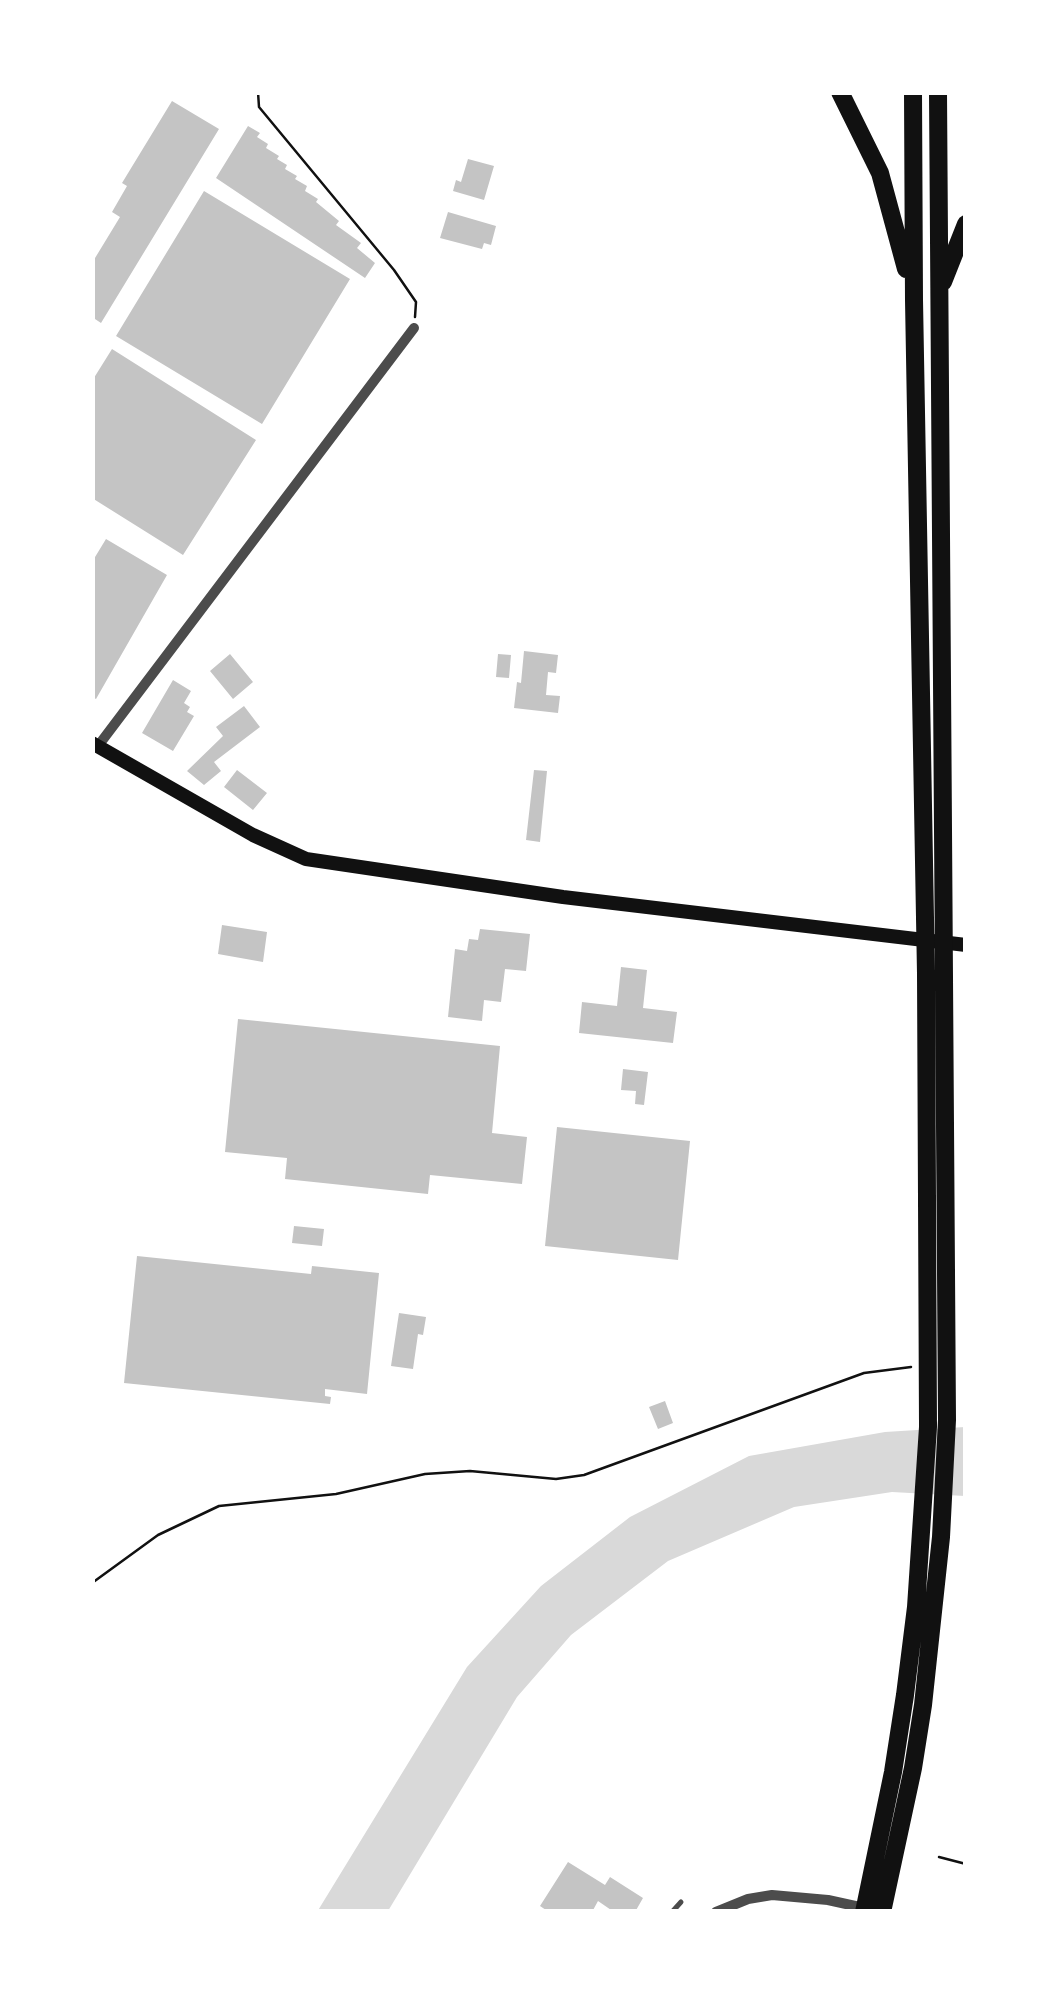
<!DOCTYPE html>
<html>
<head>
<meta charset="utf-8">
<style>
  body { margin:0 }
  #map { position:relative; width:1058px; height:2004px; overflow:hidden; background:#fff; font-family:Ubuntu,sans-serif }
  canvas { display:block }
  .frame { position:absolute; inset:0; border:95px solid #fff; pointer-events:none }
</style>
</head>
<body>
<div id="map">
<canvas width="1058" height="2004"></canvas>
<div class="frame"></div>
</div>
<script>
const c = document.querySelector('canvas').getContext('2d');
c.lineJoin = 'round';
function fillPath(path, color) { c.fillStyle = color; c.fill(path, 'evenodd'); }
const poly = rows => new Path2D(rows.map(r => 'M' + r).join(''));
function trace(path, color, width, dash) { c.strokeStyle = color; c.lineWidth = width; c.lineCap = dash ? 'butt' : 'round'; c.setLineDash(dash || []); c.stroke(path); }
const water = poly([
  [965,1427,965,1496,892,1492,794,1507,668,1561,571,1635,517,1697,388,1911,317,1912,467,1667,541,1586,630,1517,749,1456,885,1432]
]);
const building = poly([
  [172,101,219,129,101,323,92,317,92,263,120,217,112,212,127,186,122,183],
  [248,126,260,133,257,137,268,144,266,148,279,156,277,159,287,165,285,169,297,176,295,179,307,186,305,191,318,199,316,202,339,221,336,225,361,243,357,248,375,263,365,278,216,178],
  [468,159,494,166,484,200,453,191,456,180,461,182],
  [204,191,350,279,262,424,116,336],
  [448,212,496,226,491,245,484,243,482,249,440,238],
  [112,349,256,440,183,555,92,498,92,381],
  [106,539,167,575,96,699,92,697,92,562],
  [524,651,558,655,556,673,548,672,546,695,560,696,558,713,514,708,517,682,521,683],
  [230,654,253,682,233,699,210,671],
  [498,654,511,655,509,678,496,677],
  [173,680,191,691,184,703,190,707,187,712,194,716,173,751,142,733],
  [244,706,260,727,214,762,221,771,204,785,187,771,223,736,216,727],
  [237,770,267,793,253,810,224,787],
  [534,770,547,771,540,842,526,840],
  [222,925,267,932,263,962,218,954],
  [480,929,530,934,526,971,505,969,501,1002,484,1000,482,1021,448,1017,455,949,467,951,469,939,478,940],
  [621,967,647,970,643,1008,677,1012,673,1043,579,1033,582,1002,617,1006],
  [238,1019,500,1046,492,1133,527,1137,522,1184,430,1175,428,1194,285,1179,287,1158,225,1152],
  [623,1069,648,1072,644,1105,635,1104,636,1091,621,1090],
  [557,1127,690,1141,678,1260,545,1246],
  [294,1226,324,1229,322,1246,292,1243],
  [137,1256,311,1274,312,1266,379,1273,367,1394,325,1389,325,1396,331,1397,330,1404,124,1383],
  [399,1313,426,1317,423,1335,418,1334,413,1369,391,1366],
  [665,1401,673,1423,658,1429,649,1407],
  [568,1862,605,1885,610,1877,643,1898,635,1912,614,1912,598,1901,592,1912,549,1912,540,1906]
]);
const path = poly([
  [258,92,259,107,394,270,416,302,415,317],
  [92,1583,158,1535,219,1506,336,1494,425,1474,470,1471,556,1479,584,1475,864,1373,911,1367],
  [939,1857,966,1864]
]);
const service = poly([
  [672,1912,681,1902]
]);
const minor = poly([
  [98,746,414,328],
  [716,1912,748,1899,772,1895,828,1900,869,1909]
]);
const secondary = poly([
  [92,743,253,835,306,859,563,897,966,945]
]);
const motorway = poly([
  [840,92,880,173,906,269],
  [943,282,966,224],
  [864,1912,893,1772,905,1695,916,1607,928,1427,926,974,914,300,913,92],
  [882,1912,913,1768,923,1705,941,1537,947,1420,938,92]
]);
fillPath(water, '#d9d9d9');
fillPath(building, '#c4c4c4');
trace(path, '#111', 2.5);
trace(service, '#4c4c4c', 5);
trace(minor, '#4c4c4c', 10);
trace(secondary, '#111', 14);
trace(motorway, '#111', 18);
</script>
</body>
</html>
